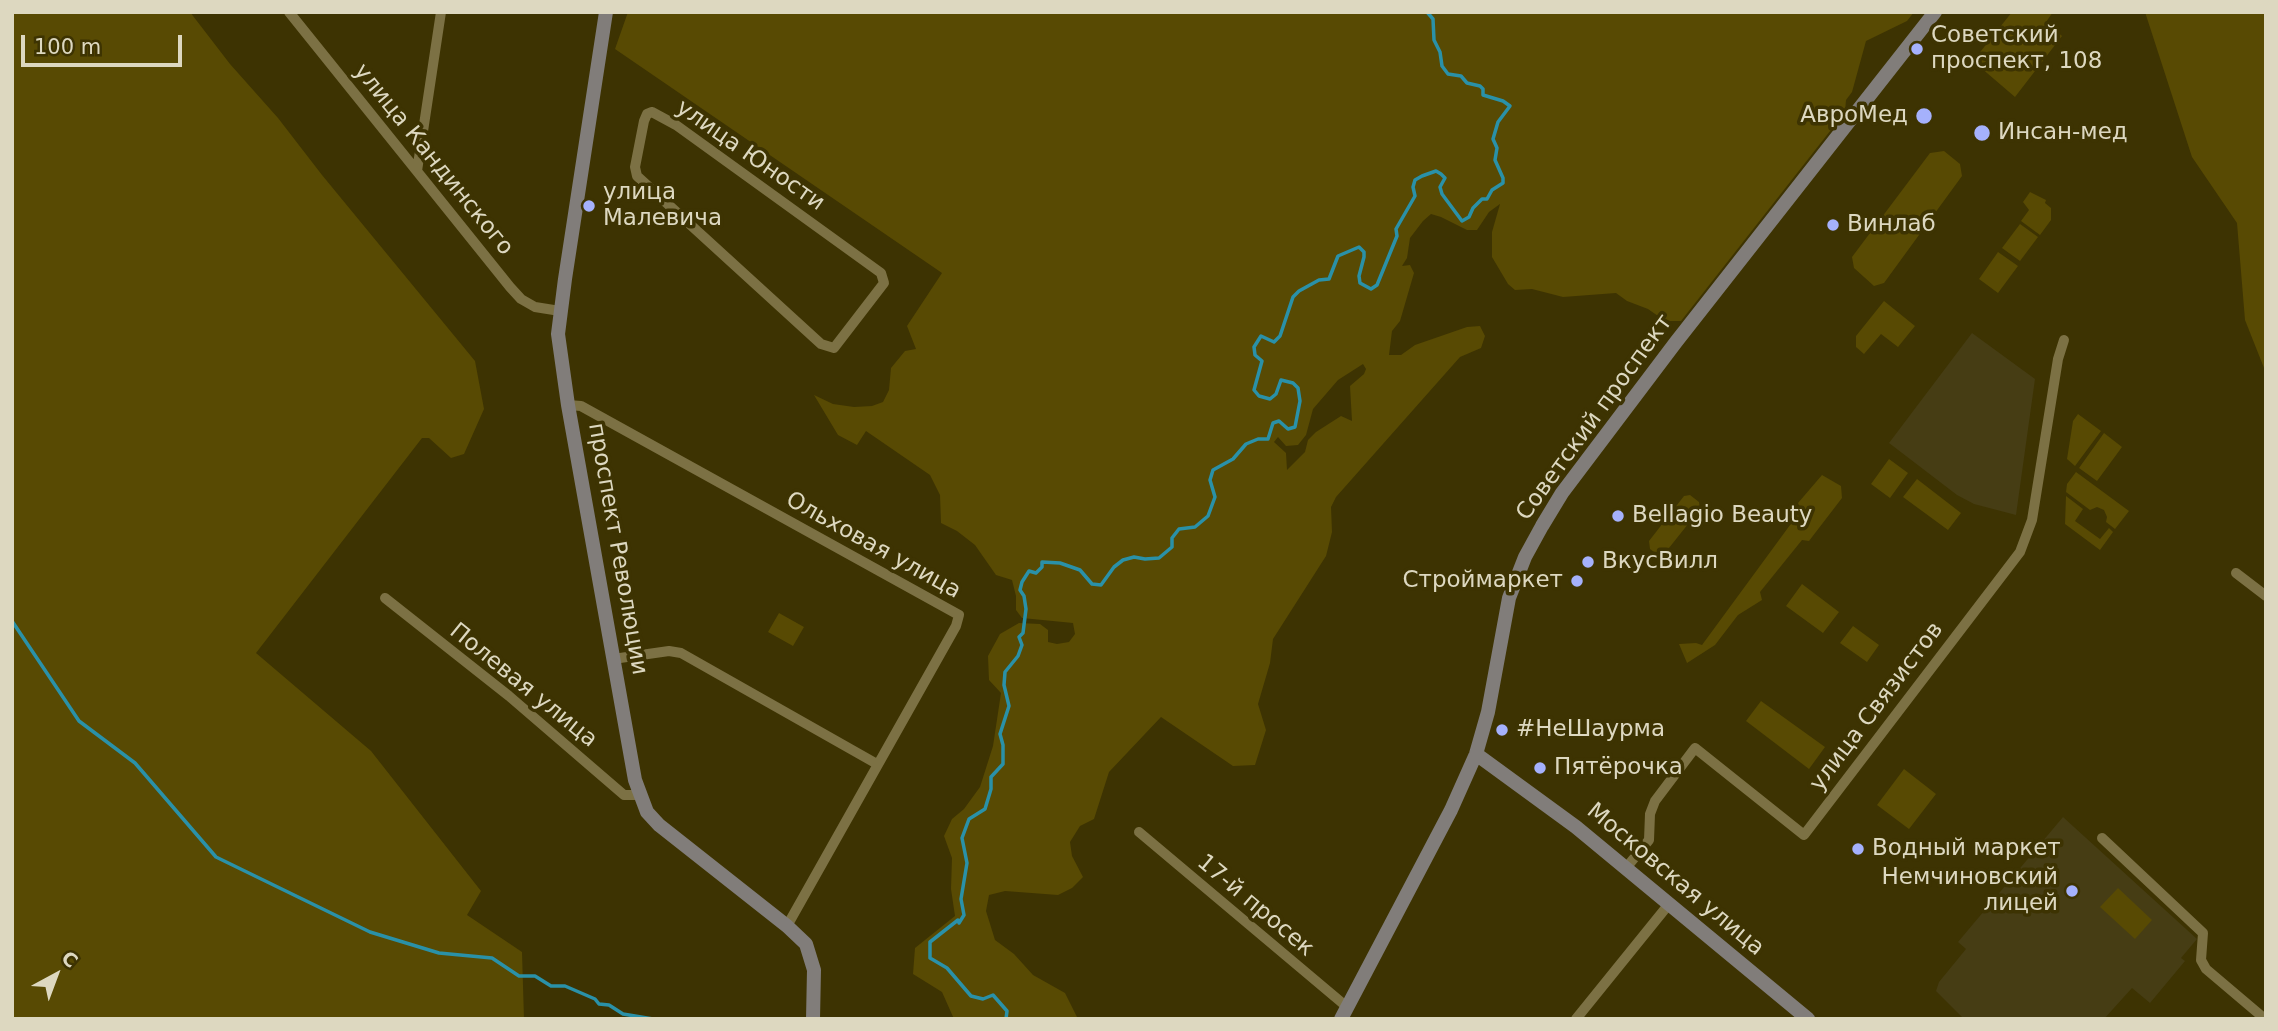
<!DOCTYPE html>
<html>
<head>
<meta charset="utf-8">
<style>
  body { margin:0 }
  #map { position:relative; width:2278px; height:1031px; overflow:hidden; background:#3d3302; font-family:"DejaVu Sans",sans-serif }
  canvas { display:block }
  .frame { position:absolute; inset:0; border:14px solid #ddd8c0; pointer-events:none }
  .north { position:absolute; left:21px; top:940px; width:70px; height:70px; -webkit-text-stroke:5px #3d3302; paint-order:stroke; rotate:41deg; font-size:19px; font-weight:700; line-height:28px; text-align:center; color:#ddd8c0 }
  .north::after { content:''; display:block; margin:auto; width:24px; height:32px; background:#ddd8c0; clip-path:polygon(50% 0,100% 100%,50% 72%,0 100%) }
  .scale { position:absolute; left:21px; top:35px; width:161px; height:32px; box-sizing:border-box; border:4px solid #ddd8c0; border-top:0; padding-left:9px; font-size:21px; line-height:24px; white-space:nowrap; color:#ddd8c0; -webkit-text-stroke:5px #3d3302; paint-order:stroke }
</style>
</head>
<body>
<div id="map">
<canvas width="2278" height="1031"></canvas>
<div class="frame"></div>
<div class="north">С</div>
<div class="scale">100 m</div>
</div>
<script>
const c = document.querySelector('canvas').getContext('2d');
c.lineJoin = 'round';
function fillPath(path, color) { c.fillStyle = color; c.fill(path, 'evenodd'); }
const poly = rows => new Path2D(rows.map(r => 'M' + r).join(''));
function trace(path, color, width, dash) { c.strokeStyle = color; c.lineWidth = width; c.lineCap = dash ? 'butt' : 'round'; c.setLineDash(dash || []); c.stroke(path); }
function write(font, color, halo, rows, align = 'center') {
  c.font = font + ' "DejaVu Sans",sans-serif'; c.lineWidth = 7; c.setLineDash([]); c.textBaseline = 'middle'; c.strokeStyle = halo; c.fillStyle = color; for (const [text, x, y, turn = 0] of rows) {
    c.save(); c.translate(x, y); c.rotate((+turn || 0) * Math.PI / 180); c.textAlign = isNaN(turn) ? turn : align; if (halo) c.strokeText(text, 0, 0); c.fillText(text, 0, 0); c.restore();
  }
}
const built = poly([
  [1972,333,2035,379,2016,515,1974,504,1957,495,1889,443],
  [2063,817,2197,939,2181,958,2185,961,2150,1003,2132,988,2104,1019,1964,1019,1936,991,1939,982,1966,949,1958,942]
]);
const green = poly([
  [12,12,190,12,230,64,278,118,322,175,475,361,484,409,464,454,451,458,429,438,422,438,256,653,371,751,481,891,467,915,522,952,524,1019,12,1019],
  [628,12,1914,12,1907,21,1866,41,1852,92,1846,100,1845,112,1681,321,1670,321,1658,316,1648,309,1627,301,1616,293,1563,297,1532,289,1515,290,1508,284,1492,257,1492,232,1500,204,1489,212,1477,230,1467,230,1441,217,1431,214,1423,221,1410,238,1407,258,1402,266,1410,265,1414,273,1400,321,1392,331,1389,355,1401,355,1415,345,1467,327,1480,326,1485,336,1481,348,1460,357,1336,497,1331,507,1332,532,1326,556,1273,639,1270,663,1258,704,1266,730,1255,765,1233,766,1161,717,1109,772,1094,819,1080,826,1070,842,1072,856,1083,877,1072,888,1058,895,1005,891,989,895,986,911,995,940,1014,954,1033,975,1065,993,1078,1019,954,1019,942,992,913,974,915,948,955,916,951,889,952,858,944,836,952,819,964,809,980,787,993,746,1001,693,989,680,988,656,1000,634,1019,623,1040,624,1048,630,1048,642,1057,644,1069,642,1075,634,1073,623,1022,618,1016,610,1016,596,1012,580,996,575,975,545,957,531,941,523,940,495,930,475,866,431,857,445,838,435,814,395,833,404,854,407,872,406,883,402,889,390,891,368,905,351,916,349,907,326,942,273,615,49],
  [1363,364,1366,369,1364,374,1350,386,1352,421,1341,416,1316,432,1308,440,1305,452,1287,470,1286,453,1274,442,1278,437,1286,446,1298,445,1306,435,1313,409,1338,380],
  [2012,12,2053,12,2046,22,2062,36,2015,97,1973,61],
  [2145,12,2266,12,2266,373,2245,320,2237,223,2192,157],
  [1944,151,1960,164,1962,176,1884,283,1874,286,1854,268,1852,257,1930,153],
  [2030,192,2046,200,2045,203,2051,208,2051,220,2040,235,2021,221,2029,210,2023,202],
  [2020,224,2038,237,2020,261,2002,248],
  [1998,252,2018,266,1998,293,1979,279],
  [1884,301,1915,326,1898,347,1881,334,1864,354,1856,347,1856,336],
  [2078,414,2101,431,2075,466,2067,459,2073,421],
  [2104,433,2122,447,2097,481,2079,468],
  [1889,459,1908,473,1890,498,1871,484],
  [2076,472,2129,511,2115,529,2106,522,2107,517,2104,510,2097,507,2090,510,2066,492,2067,484],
  [1822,475,1841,486,1842,498,1809,541,1802,540,1760,592,1762,600,1738,615,1715,645,1687,663,1679,644,1696,643,1702,645,1801,510,1798,503],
  [1917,479,1961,513,1948,530,1903,497],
  [1690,495,1699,502,1700,509,1665,553,1658,555,1650,549,1649,541,1684,496],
  [2066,496,2083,509,2075,521,2100,539,2109,528,2113,532,2100,550,2065,524],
  [1802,584,1839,612,1823,633,1786,606],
  [779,613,804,627,793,646,768,632],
  [1853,626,1879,645,1867,662,1840,643],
  [1761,701,1825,747,1809,769,1746,721],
  [1904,769,1936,794,1909,829,1877,805],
  [2118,888,2152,920,2135,939,2100,907]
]);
const stream = poly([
  [12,621,79,721,135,763,216,857,370,932,439,953,492,958,519,976,535,976,551,986,565,986,595,999,599,1004,609,1005,623,1014,653,1019],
  [1006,1019,1007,1011,993,995,983,999,971,996,947,968,930,958,930,942,958,920,959,923,964,915,961,899,967,863,962,838,969,819,985,809,991,789,991,777,1003,764,1003,745,1000,734,1009,706,1004,685,1005,672,1018,656,1022,645,1019,637,1023,633,1026,609,1024,596,1020,590,1022,582,1029,571,1036,573,1042,567,1042,562,1060,563,1080,570,1092,584,1101,585,1114,567,1123,560,1134,557,1145,559,1159,558,1172,547,1172,538,1179,529,1195,527,1208,516,1215,497,1210,480,1213,470,1233,459,1246,444,1258,439,1268,439,1273,423,1279,421,1288,429,1295,427,1300,401,1298,388,1293,383,1281,380,1276,394,1270,399,1259,396,1254,390,1262,361,1255,355,1254,347,1261,336,1274,342,1280,336,1293,297,1299,291,1319,280,1329,279,1338,256,1359,247,1364,252,1364,257,1359,276,1360,283,1371,289,1377,285,1397,236,1396,229,1415,196,1413,187,1415,180,1422,176,1436,171,1441,174,1445,178,1440,187,1442,194,1462,221,1469,217,1473,208,1482,199,1487,199,1492,190,1503,183,1503,178,1495,160,1497,148,1493,139,1498,122,1510,106,1503,101,1483,95,1483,89,1480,86,1467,83,1461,76,1448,74,1442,66,1440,52,1434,40,1433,19,1427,12]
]);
const street = poly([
  [289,12,510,287,521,299,535,307,560,311],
  [652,112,676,125,881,273,884,283,834,348,821,344,637,176,635,167,644,121,647,114,652,112],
  [417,171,441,12],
  [568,405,581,406,959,615,956,626,787,926],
  [2236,573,2266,596],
  [385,598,509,696,617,789,624,795,639,795],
  [613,659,669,651,681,653,877,764],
  [1139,832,1347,1007],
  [2102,838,2203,933,2201,960,2206,969,2265,1019],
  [1626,868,1649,840,1650,814,1655,801,1695,748,1804,835,2020,552,2032,520,2058,359,2064,340],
  [1576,1019,1669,904]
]);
const secondary = poly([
  [606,12,565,279,558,334,568,405,635,780,647,812,659,825,787,926,806,944,814,970,813,1019],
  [1476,754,1576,827,1808,1019],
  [1341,1019,1451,810,1476,754,1488,712,1509,598,1525,557,1542,526,1562,493,1676,342,1935,12]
]);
const markers = [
  [1917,49,7,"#a5b1fc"],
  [1924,116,9,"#a5b1fc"],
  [1982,133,9,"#a5b1fc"],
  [589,206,7,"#a5b1fc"],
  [1833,225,7,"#a5b1fc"],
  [1618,516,7,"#a5b1fc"],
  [1588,562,7,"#a5b1fc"],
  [1577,581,7,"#a5b1fc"],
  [1502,730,7,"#a5b1fc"],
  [1540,768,7,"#a5b1fc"],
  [1858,849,7,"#a5b1fc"],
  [2072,891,7,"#a5b1fc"]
];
const poiNames = [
  ["Советский",1931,36],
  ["проспект, 108",1931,62],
  ["АвроМед",1908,116,"right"],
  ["Инсан-мед",1998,133],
  ["улица",603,193],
  ["Малевича",603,219],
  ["Винлаб",1847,225],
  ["Bellagio Beauty",1632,516],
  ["ВкусВилл",1602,562],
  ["Строймаркет",1563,581,"right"],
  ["#НеШаурма",1516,730],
  ["Пятёрочка",1554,768],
  ["Водный маркет",1872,849],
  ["Немчиновский",2058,878,"right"],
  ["лицей",2058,904,"right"]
];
const streetNames = [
  ["улица Юности",750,156,35],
  ["улица Кандинского",433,160,51],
  ["Советский проспект",1595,418,-54],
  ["Ольховая улица",873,546,29],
  ["проспект Революции",617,549,80],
  ["Полевая улица",523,686,39],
  ["улица Связистов",1877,707,-53],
  ["Московская улица",1675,880,40],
  ["17-й просек",1255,906,40]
];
fillPath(built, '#463d14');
fillPath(green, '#584a03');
trace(stream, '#2a91a8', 3.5);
trace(street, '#7c7144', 10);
trace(secondary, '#817d7a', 14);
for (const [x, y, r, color] of markers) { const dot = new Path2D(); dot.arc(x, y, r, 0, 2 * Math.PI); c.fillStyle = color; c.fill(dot); trace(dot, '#3d3302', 2.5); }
write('23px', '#ddd8c0', '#3d3302', poiNames, 'left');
write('23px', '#ddd8c0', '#3d3302', streetNames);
</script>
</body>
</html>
